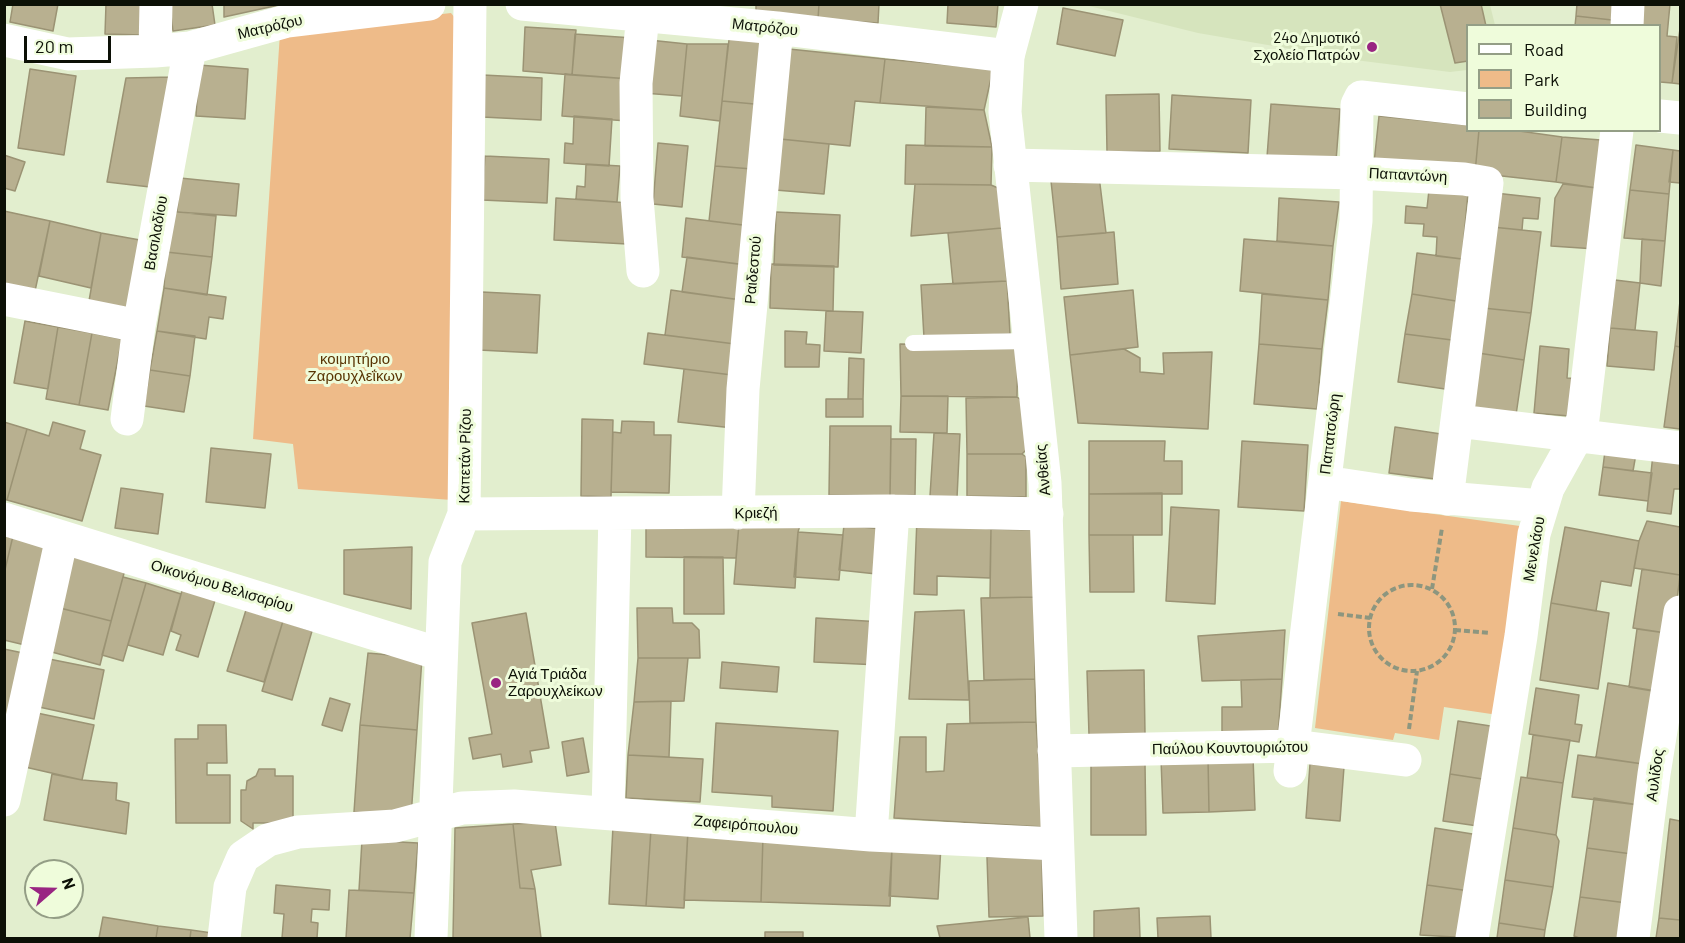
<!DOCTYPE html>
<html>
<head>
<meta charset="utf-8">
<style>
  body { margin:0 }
  #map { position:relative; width:1685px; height:943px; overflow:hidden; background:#e2eece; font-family:Barlow,sans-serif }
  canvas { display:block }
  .frame { position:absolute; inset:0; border:6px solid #0c1006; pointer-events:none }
  .legend { position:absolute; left:1466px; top:24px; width:195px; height:108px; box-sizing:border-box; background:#effcdb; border:2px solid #949e86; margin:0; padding:8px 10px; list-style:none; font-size:18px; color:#0c1006 }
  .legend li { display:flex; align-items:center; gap:12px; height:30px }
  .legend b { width:30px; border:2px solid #949e86 }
  .north { position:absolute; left:24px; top:859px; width:60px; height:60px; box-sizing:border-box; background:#effcdb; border:2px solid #949e86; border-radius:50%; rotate:70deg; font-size:16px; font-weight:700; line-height:24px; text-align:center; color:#0c1006 }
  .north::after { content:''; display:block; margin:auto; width:21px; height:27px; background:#992582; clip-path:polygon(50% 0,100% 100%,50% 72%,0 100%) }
  .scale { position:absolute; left:24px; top:36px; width:87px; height:27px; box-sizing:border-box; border:3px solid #0c1006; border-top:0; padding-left:8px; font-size:18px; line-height:21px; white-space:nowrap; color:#0c1006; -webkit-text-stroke:4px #effcdb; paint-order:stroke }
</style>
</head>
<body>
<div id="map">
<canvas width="1685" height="943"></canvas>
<div class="frame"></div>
<ul class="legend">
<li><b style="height:8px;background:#fff"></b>Road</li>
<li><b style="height:16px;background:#eebb89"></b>Park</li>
<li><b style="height:16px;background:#b8b090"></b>Building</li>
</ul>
<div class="north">N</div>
<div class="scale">20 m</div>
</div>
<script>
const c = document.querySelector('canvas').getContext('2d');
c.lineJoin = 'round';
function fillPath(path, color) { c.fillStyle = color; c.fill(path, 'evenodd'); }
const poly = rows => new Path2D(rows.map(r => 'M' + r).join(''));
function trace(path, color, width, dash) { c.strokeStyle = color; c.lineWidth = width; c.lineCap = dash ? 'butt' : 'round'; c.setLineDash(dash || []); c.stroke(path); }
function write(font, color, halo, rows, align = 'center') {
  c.font = font + ' Barlow,sans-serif'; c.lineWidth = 6; c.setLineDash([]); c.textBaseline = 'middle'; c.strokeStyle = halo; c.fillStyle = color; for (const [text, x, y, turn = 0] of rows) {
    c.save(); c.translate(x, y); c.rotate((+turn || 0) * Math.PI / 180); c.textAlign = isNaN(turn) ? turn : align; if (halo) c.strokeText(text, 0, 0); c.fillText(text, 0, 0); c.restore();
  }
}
const built = poly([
  [1085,5,1490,5,1495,25,1468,26,1467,70,1450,72,1355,60,1198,33]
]);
const green = poly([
  [451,13,459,23,452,500,298,489,293,444,253,439,280,33],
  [1341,501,1527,527,1498,715,1444,707,1439,740,1395,733,1393,740,1315,728]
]);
const building = poly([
  [13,4,58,4,53,31,10,22,13,4],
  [106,4,143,4,142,35,105,34,106,4],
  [172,4,212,4,215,25,173,31,170,7,172,4],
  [224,4,279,4,279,5,224,17,224,4],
  [756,4,819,4,818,19,756,14,756,4],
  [819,4,879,4,878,23,818,19,819,4],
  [948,4,998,4,996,27,947,23,948,4],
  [1440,4,1481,4,1486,26,1468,26,1468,61,1455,63,1440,4],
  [1577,4,1613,4,1612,20,1576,16,1577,4],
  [1640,4,1670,4,1667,36,1677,37,1672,83,1660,82,1660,26,1638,26,1640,4],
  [1063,8,1123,20,1115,56,1057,44,1063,8],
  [1576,16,1612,20,1612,26,1575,26,1576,16],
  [525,27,576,30,572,75,523,71,525,27],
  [1680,29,1680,84,1672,83,1680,29],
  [730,31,773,36,765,105,722,101,730,31],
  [575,34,633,38,630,79,572,75,575,34],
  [649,40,687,44,682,96,643,93,649,40],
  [687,44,728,44,720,121,680,116,687,44],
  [789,49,885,59,880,103,855,101,850,146,780,139,789,49],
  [885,59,993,69,984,110,880,103,885,59],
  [199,65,248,69,245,119,196,116,199,65],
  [30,69,76,76,64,155,18,148,30,69],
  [565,74,630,79,627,121,562,116,565,74],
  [483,75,542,78,541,120,482,117,483,75],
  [173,77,150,187,107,182,126,78,173,77],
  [1159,94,1160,151,1107,152,1106,95,1159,94],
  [1172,95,1251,100,1248,153,1169,149,1172,95],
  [722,101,765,105,752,169,715,166,722,101],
  [1271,104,1340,109,1336,161,1267,157,1271,104],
  [926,107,984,110,992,147,925,146,926,107],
  [574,116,612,119,609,166,564,163,565,143,573,144,574,116],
  [1379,116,1468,125,1468,130,1479,130,1475,173,1374,163,1379,116],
  [1479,130,1512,130,1562,137,1556,182,1475,173,1479,130],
  [1562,137,1601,140,1597,188,1556,182,1562,137],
  [780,139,829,144,824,194,775,190,780,139],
  [658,143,688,146,682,207,653,204,658,143],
  [906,145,992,147,991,185,905,184,906,145],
  [1636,145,1673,150,1669,194,1630,190,1636,145],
  [1673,150,1680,151,1680,183,1669,182,1673,150],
  [4,155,25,162,15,191,4,188,4,155],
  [485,156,549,159,547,203,482,200,485,156],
  [586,164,620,166,617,202,576,199,577,186,585,187,586,164],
  [715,166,752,169,751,226,709,221,715,166],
  [1099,176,1106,233,1057,237,1051,181,1099,176],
  [180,178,239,184,236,216,177,212,180,178],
  [915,184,991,185,998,188,1002,228,911,236,915,184],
  [1563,184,1597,188,1596,249,1551,246,1555,198,1563,184],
  [1429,190,1468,193,1462,259,1436,256,1437,237,1423,236,1424,224,1405,223,1406,206,1427,208,1429,190],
  [1630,190,1669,194,1665,241,1624,238,1630,190],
  [1495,193,1540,198,1538,219,1523,218,1522,230,1492,227,1495,193],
  [556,198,630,203,627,244,554,240,556,198],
  [1279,198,1339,202,1333,246,1277,241,1279,198],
  [4,211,50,221,35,291,4,284,4,211],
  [169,211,216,216,212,257,166,252,169,211],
  [776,212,840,215,838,267,774,265,776,212],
  [686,218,751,226,746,265,682,257,686,218],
  [50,221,101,233,91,288,39,276,50,221],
  [1492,227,1541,232,1531,313,1483,308,1492,227],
  [1002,228,1007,281,953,284,948,233,1002,228],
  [1114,232,1118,284,1061,289,1057,237,1114,232],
  [101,233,140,240,128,308,89,301,101,233],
  [1244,239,1333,246,1328,300,1240,291,1244,239],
  [1642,239,1665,241,1661,286,1640,283,1642,239],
  [166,252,212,257,207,295,164,288,166,252],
  [1417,253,1462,259,1456,301,1412,294,1417,253],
  [687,257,746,265,741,300,682,292,687,257],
  [771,264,834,266,833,311,770,308,771,264],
  [1615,280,1640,283,1635,330,1610,328,1615,280],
  [1007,281,1010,334,924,338,921,285,1007,281],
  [164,288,226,297,223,319,209,317,206,339,157,331,164,288],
  [671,290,741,300,735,344,665,335,671,290],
  [1133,290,1138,347,1070,355,1064,297,1133,290],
  [482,292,540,295,537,353,479,350,482,292],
  [1262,294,1328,300,1322,349,1259,344,1262,294],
  [1412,294,1456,301,1452,340,1405,334,1412,294],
  [1680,301,1680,347,1675,346,1680,301],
  [1483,308,1531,313,1524,360,1478,353,1483,308],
  [826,311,863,312,861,353,824,351,826,311],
  [25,321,58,327,48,389,14,383,25,321],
  [58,327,92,333,79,405,46,399,58,327],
  [1610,328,1657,332,1654,370,1607,366,1610,328],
  [157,331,195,336,190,376,150,370,157,331],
  [785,331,807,332,806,344,820,345,819,367,785,367,785,331],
  [92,333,122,339,108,410,79,405,92,333],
  [648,333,735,344,732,375,644,364,648,333],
  [1405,334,1452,340,1445,389,1398,382,1405,334],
  [900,344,1018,346,1017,397,901,396,900,344],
  [1259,344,1322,349,1317,409,1254,404,1259,344],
  [1540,346,1569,349,1567,378,1584,379,1581,417,1534,413,1540,346],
  [1675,346,1680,347,1680,429,1664,427,1675,346],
  [1124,349,1140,358,1140,372,1164,374,1163,353,1212,352,1208,429,1078,423,1070,355,1124,349],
  [1478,353,1524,360,1516,415,1470,408,1478,353],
  [849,358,864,359,863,399,848,399,849,358],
  [684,369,732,375,733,428,678,422,684,369],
  [150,370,190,376,184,412,144,406,150,370],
  [901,396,948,396,947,433,900,432,901,396],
  [1017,397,1024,402,1026,450,1022,454,967,454,966,398,1017,397],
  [826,399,863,399,863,417,826,417,826,399],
  [582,419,613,420,611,497,581,496,582,419],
  [622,421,654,422,654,435,671,435,669,493,611,492,613,432,621,433,622,421],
  [4,422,27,429,7,500,4,499,4,422],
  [53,422,85,431,80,449,101,455,82,521,7,500,27,429,49,436,53,422],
  [830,426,891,426,890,496,829,495,830,426],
  [1395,427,1441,434,1435,479,1389,473,1395,427],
  [934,433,960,434,957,498,930,496,934,433],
  [891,439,916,439,915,495,890,496,891,439],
  [1089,441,1165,441,1164,461,1182,461,1182,494,1089,494,1089,441],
  [1242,441,1308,445,1304,511,1238,507,1242,441],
  [1606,443,1637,448,1633,471,1603,467,1606,443],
  [211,448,271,454,265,508,206,502,211,448],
  [967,454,1022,454,1026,457,1026,497,967,496,967,454],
  [1653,454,1680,458,1680,489,1674,489,1671,514,1647,511,1653,454],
  [1603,467,1652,473,1648,501,1599,495,1603,467],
  [121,488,163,494,158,534,115,528,121,488],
  [1162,493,1162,535,1089,535,1089,494,1162,493],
  [1171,507,1219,510,1215,604,1166,601,1171,507],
  [917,518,991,529,990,578,937,576,937,595,914,594,917,518],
  [1647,521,1680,527,1680,575,1634,568,1639,541,1647,521],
  [801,522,798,532,795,588,734,584,739,524,801,522],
  [646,524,739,524,736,558,646,557,646,524],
  [844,525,890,530,886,575,839,570,844,525],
  [1565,527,1639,541,1631,586,1601,581,1596,611,1551,603,1565,527],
  [991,529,1035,530,1034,597,990,598,991,529],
  [798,532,843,535,839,580,794,577,798,532],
  [4,534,13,536,4,574,4,534],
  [1089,535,1133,535,1134,592,1090,592,1089,535],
  [13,536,50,545,25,645,4,640,4,574,13,536],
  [412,547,411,609,344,594,344,550,412,547],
  [72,553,126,566,111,621,60,608,72,553],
  [684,557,723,557,724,614,684,614,684,557],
  [1642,569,1680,575,1673,634,1633,628,1642,569],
  [123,577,146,583,123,661,102,655,123,577],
  [146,583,181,594,163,655,128,645,146,583],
  [183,587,216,597,198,657,176,650,181,635,171,631,183,587],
  [1034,597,1035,679,984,680,981,598,1034,597],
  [1551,603,1609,613,1598,689,1540,680,1551,603],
  [60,608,111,621,100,665,48,651,60,608],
  [637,608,672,608,673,623,692,623,699,630,700,658,638,658,637,608],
  [246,610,283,621,264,682,227,671,246,610],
  [964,610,969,700,909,699,915,612,964,610],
  [526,613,549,748,530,751,532,762,503,767,501,754,473,759,469,738,492,734,472,623,526,613],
  [816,618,882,622,880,665,814,662,816,618],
  [283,621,312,631,292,700,262,691,283,621],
  [1637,629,1673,634,1664,693,1629,687,1637,629],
  [1285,630,1282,679,1202,681,1198,636,1285,630],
  [4,649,23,653,4,730,4,649],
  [368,653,422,658,417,730,360,725,368,653],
  [638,658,688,658,684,701,634,702,638,658],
  [49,659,104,670,94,719,39,707,49,659],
  [722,662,779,667,777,692,720,688,722,662],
  [1144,670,1145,734,1089,735,1087,671,1144,670],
  [1035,679,1036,722,970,723,969,681,1035,679],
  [1282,679,1278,736,1222,737,1222,707,1242,707,1241,680,1282,679],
  [1608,683,1656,691,1643,764,1596,757,1608,683],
  [1536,688,1579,695,1575,724,1582,725,1579,742,1529,734,1536,688],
  [330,698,350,704,342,731,322,725,330,698],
  [671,701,669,757,628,755,634,702,671,701],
  [37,713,94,725,82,780,25,767,37,713],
  [1458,721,1497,727,1489,780,1450,774,1458,721],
  [1036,722,1043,827,894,818,900,737,926,737,926,772,944,771,947,724,1036,722],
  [716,723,838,731,833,811,772,807,772,796,712,792,716,723],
  [198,725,226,725,227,763,207,763,207,775,230,775,230,823,176,823,175,739,198,739,198,725],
  [360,725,417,730,411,817,354,812,360,725],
  [1533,735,1570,740,1563,783,1527,778,1533,735],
  [583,738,589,772,567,776,562,742,583,738],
  [628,755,703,759,700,802,626,798,628,755],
  [1578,755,1643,764,1639,805,1572,797,1578,755],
  [1253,757,1255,810,1209,812,1208,758,1253,757],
  [1208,758,1209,812,1163,813,1161,759,1208,758],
  [1091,763,1145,763,1146,835,1091,835,1091,763],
  [1310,764,1344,767,1340,821,1306,818,1310,764],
  [259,769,275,769,275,776,293,776,293,823,253,823,253,829,241,821,241,790,246,790,247,781,256,776,259,769],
  [52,774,82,780,117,783,116,800,129,803,126,834,44,820,52,774],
  [1450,774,1489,780,1485,827,1443,821,1450,774],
  [1521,777,1563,783,1556,835,1513,828,1521,777],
  [1594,798,1639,805,1632,854,1587,848,1594,798],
  [1670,819,1680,821,1680,920,1659,918,1670,819],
  [555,822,561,865,531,870,535,889,520,888,513,824,555,822],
  [513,824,520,888,535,889,541,938,453,938,455,828,513,824],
  [613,826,651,829,646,906,609,904,613,826],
  [1435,828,1485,836,1477,892,1427,885,1435,828],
  [1513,828,1556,835,1559,841,1553,887,1505,880,1513,828],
  [651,829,688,830,684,908,646,906,651,829],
  [688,830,763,836,761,902,684,900,688,830],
  [763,836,892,848,890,906,761,902,763,836],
  [362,840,418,843,414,893,359,890,362,840],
  [941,845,938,899,889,896,892,848,941,845],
  [1587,848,1632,854,1627,903,1580,897,1587,848],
  [1042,856,1043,916,989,917,987,857,1042,856],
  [1505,880,1553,887,1545,930,1499,923,1505,880],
  [276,885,330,890,329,910,312,909,311,922,318,923,317,938,282,938,284,914,274,913,276,885],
  [1427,885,1477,892,1471,938,1420,935,1427,885],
  [349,890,414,893,410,938,346,938,349,890],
  [1580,897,1627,903,1621,938,1579,938,1574,936,1580,897],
  [1139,908,1140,938,1094,938,1094,911,1139,908],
  [1210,916,1211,938,1158,938,1157,918,1210,916],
  [103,917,158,926,156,938,99,938,103,917],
  [1028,917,1030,938,940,938,937,926,1028,917],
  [1659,918,1680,920,1680,938,1656,938,1659,918],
  [1499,923,1545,930,1544,938,1497,938,1499,923],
  [158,926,191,930,190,938,156,938,158,926],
  [191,930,219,934,218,938,190,938,191,930],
  [765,932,803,932,803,938,765,938,765,932]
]);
const path = poly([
  '1369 628a43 43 0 1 1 86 0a43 43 0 1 1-86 0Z',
  [1432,589,1442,528],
  [1338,614,1370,618],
  [1455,630,1490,633],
  [1409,729,1417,671]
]);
const service = poly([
  [913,343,1030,341]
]);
const minor = poly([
  [522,4,777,28,1008,56],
  [643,15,636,83,637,198,643,271],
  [1627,26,1628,4],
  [4,40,68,54,155,51,190,48,287,21,429,4],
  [155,51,156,4],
  [1660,116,1680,118],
  [1010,165,1357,173,1464,179,1487,183,1447,499],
  [4,299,139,326],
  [127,419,139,326,190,48],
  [1458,421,1680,448],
  [1325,482,1411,495,1542,506],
  [738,513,743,389,777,28],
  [464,514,893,511,1047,514],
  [4,519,440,654],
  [1054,751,1294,746,1405,760],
  [1290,771,1356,221,1357,105,1361,97,1468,109],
  [4,800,62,537],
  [608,813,615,513],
  [871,835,893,511],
  [224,938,230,887,243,857,268,840,298,832,395,826,462,808,514,806,871,835,1057,844],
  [431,938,445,562,464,514,470,4],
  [1472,938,1521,636,1534,534,1548,488,1578,434,1583,418,1617,130],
  [1633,938,1654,774,1680,612]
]);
const secondary = poly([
  [1022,4,1008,56,1005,112,1045,483,1061,938]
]);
const markers = [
  [1372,47,6,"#992582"],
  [496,683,6,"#992582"]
];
const streetNames = [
  ["Ματρόζου",270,27,-13],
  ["Ματρόζου",765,27,6],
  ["Παπαντώνη",1408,175,3],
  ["Βασιλαδίου",156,233,-80],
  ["Ραιδεστού",753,270,-85],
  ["Παπατσώρη",1330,434,-83],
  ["Καπετάν Ρίζου",465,456,-89],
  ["Ανθείας",1043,470,-95],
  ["Κριεζή",756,513,-1],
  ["Μενελάου",1534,549,-80],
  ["Οικονόμου Βελισαρίου",222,586,17],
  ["Παύλου Κουντουριώτου",1230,748,-1],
  ["Αυλίδος",1655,775,-82],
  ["Ζαφειρόπουλου",746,825,5]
];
const poiNames = [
  ["24ο Δημοτικό",1360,38],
  ["Σχολείο Πατρών",1360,55],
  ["Αγιά Τριάδα",508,674,"left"],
  ["Ζαρουχλείκων",508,691,"left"]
];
const parkNames = [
  ["κοιμητήριο",355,359],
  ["Ζαρουχλεΐκων",355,376]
];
fillPath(built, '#d6e4bd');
fillPath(green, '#eebb89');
fillPath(building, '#b8b090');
trace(building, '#9b9374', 1.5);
trace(path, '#8d967f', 4, [6, 3]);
trace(service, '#fff', 16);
trace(minor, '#fff', 33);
trace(secondary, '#fff', 33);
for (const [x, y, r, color] of markers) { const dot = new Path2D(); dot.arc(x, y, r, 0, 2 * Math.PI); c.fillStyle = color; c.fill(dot); trace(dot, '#effcdb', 2); }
write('15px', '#0c1006', '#effcdb', streetNames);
write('15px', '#0c1006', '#effcdb', poiNames, 'right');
write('15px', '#583303', '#effcdb', parkNames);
</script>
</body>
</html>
